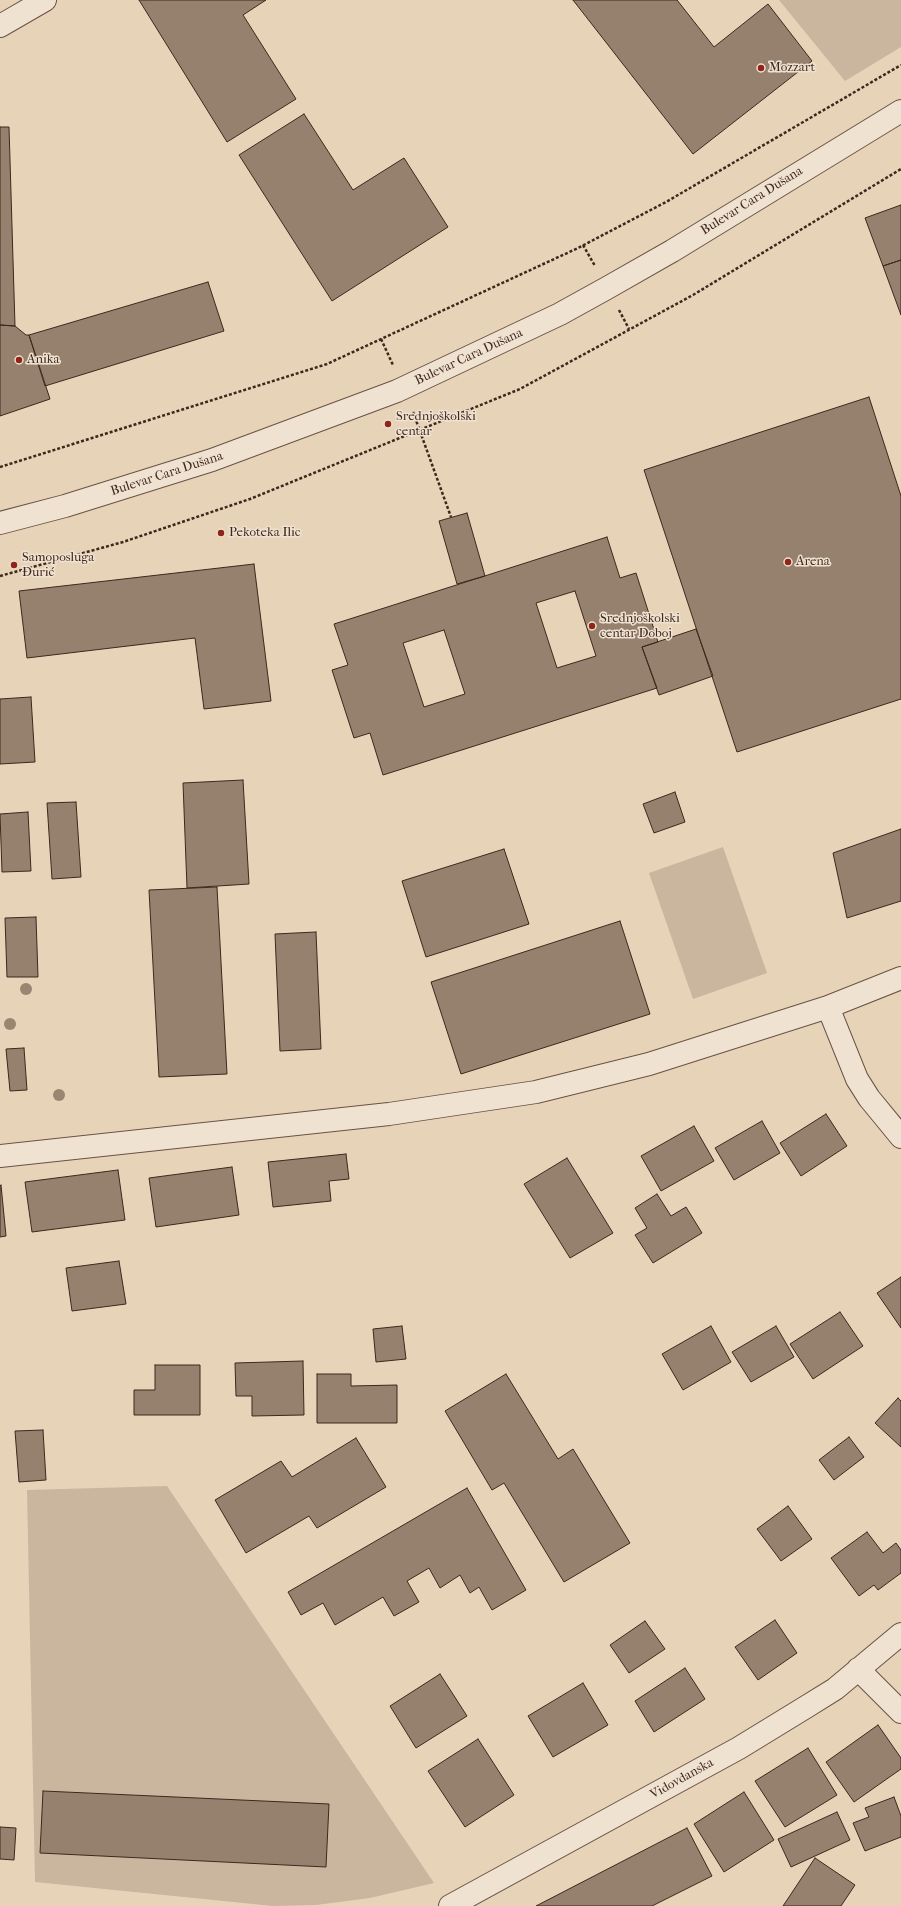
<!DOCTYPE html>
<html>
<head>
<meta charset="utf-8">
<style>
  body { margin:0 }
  canvas { display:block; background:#e6d3b8 }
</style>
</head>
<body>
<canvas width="901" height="1906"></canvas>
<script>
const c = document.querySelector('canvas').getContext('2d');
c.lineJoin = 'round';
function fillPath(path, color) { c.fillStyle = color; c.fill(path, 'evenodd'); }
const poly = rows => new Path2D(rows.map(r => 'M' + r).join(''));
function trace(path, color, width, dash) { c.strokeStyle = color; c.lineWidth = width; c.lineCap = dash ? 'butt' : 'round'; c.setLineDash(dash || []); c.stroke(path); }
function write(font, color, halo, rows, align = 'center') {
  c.font = font + ' "IM FELL French Canon",serif'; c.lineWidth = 3; c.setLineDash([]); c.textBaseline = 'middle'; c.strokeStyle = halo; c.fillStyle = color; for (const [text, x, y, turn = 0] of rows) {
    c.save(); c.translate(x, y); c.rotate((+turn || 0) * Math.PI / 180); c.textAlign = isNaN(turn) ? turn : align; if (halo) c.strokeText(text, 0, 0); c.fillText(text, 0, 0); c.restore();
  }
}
const green = poly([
  [779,0,901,0,901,47,845,81],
  [723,847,767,973,693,999,649,873],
  [167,1486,434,1883,370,1898,316,1905,273,1906,35,1882,27,1490]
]);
const building = poly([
  [139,0,266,0,243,15,296,99,227,142,139,0],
  [573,0,677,0,714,47,768,4,812,61,693,154,573,0],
  [304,114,353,190,404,158,448,227,332,301,239,155,304,114],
  [0,127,9,127,15,326,0,325,0,127],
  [901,205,901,260,883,266,865,218,901,205],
  [901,260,901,315,883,266,901,260],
  [208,282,224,331,45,386,29,335,208,282],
  [0,325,15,326,26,335,29,335,50,399,0,416,0,325],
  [869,397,901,496,901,699,737,752,644,470,869,397],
  [467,513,485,576,457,584,439,521,467,513],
  [607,537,620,578,636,573,658,642,642,647,657,688,383,775,370,733,354,738,332,670,348,665,334,624,607,537],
  [575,591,596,656,557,668,536,603,575,591],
  [444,630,465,694,424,707,403,643,444,630],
  [254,564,271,701,204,709,195,638,27,658,19,591,254,564],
  [696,629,713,676,659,695,642,647,696,629],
  [31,697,35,762,0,764,0,699,31,697],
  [243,780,249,884,187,888,183,783,243,780],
  [675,792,685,822,654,833,643,804,675,792],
  [76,802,81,877,52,879,47,803,76,802],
  [28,812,31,871,2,872,0,814,28,812],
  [901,829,901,901,847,918,833,853,901,829],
  [504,849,529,924,426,957,402,881,504,849],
  [217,887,227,1074,159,1077,149,890,217,887],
  [36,917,38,977,7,977,5,918,36,917],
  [620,921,650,1014,461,1074,431,982,620,921],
  [316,932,321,1049,280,1051,275,934,316,932],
  [24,1048,27,1090,10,1091,6,1049,24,1048],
  [826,1114,847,1146,801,1176,780,1143,826,1114],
  [762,1121,780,1153,734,1180,715,1148,762,1121],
  [694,1126,714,1161,661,1191,641,1156,694,1126],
  [346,1154,349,1179,329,1181,331,1201,273,1207,268,1162,346,1154],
  [567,1158,613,1233,570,1258,524,1184,567,1158],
  [232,1167,239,1215,156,1227,149,1178,232,1167],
  [118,1170,125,1220,32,1232,25,1182,118,1170],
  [1,1185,6,1236,0,1237,0,1186,1,1185],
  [657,1194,671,1216,686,1207,702,1233,653,1263,635,1235,647,1228,635,1208,657,1194],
  [119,1261,126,1304,72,1311,66,1268,119,1261],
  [901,1277,901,1328,877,1293,901,1277],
  [840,1312,863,1346,813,1379,790,1344,840,1312],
  [402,1326,406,1359,376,1362,373,1329,402,1326],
  [711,1326,731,1362,683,1390,662,1354,711,1326],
  [776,1326,794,1357,751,1382,732,1352,776,1326],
  [303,1361,304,1415,252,1416,252,1396,236,1396,235,1363,303,1361],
  [155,1365,200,1365,200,1415,134,1415,134,1390,155,1390,155,1365],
  [317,1374,351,1374,351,1386,397,1385,397,1423,317,1423,317,1374],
  [506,1374,558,1459,573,1449,630,1543,564,1582,504,1483,492,1490,445,1411,506,1374],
  [898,1398,901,1401,901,1447,875,1423,898,1398],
  [43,1430,46,1480,19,1482,15,1431,43,1430],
  [849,1437,864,1457,834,1480,819,1460,849,1437],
  [356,1438,386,1487,317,1528,309,1516,246,1553,215,1500,281,1461,292,1477,356,1438],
  [467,1488,526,1590,492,1610,479,1587,470,1593,460,1575,440,1588,429,1568,407,1581,419,1602,394,1616,383,1597,335,1625,323,1603,301,1615,288,1592,467,1488],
  [788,1506,812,1539,781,1561,757,1529,788,1506],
  [867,1532,883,1553,896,1543,901,1550,901,1573,878,1590,874,1585,859,1596,831,1558,867,1532],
  [775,1620,797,1653,758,1680,735,1647,775,1620],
  [645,1621,665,1649,629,1673,610,1645,645,1621],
  [685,1668,705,1699,654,1732,635,1701,685,1668],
  [440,1674,467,1716,416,1748,390,1706,440,1674],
  [583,1683,608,1725,553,1757,528,1716,583,1683],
  [878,1725,901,1758,901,1769,854,1802,826,1762,878,1725],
  [478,1739,514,1795,465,1827,428,1771,478,1739],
  [808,1748,837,1795,785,1827,755,1781,808,1748],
  [43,1791,329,1804,326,1867,40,1853,43,1791],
  [744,1792,774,1840,724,1872,694,1824,744,1792],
  [894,1797,901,1816,901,1837,865,1851,853,1823,869,1817,865,1808,894,1797],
  [837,1812,850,1840,791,1867,778,1839,837,1812],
  [0,1827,16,1828,14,1860,0,1859,0,1827],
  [687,1828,712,1876,652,1906,536,1906,687,1828],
  [815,1858,855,1885,841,1906,783,1906,815,1858]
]);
const path = poly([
  [583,245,595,266],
  [619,310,629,329],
  [381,339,393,365],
  [413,412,451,517],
  [0,467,327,364,578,248,666,202,901,65],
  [0,576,123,542,250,499,520,389,693,295,901,169]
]);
const minor = poly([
  [0,26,45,0],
  [0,523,65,506,212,460,397,391,560,314,607,288,672,251,901,111],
  [828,1007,857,1079,869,1098,901,1137],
  [0,1156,389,1114,536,1092,649,1064,828,1007,901,978],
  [858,1669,901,1712],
  [450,1906,739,1748,806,1707,835,1689,901,1634]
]);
const trees = [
  [26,989],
  [10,1024],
  [59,1095]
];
const markers = [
  [761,68,4,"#8f2418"],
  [19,360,4,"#8f2418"],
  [388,424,4,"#8f2418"],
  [221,533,4,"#8f2418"],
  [788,562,4,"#8f2418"],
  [14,565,4,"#8f2418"],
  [592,626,4,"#8f2418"]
];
const poiNames = [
  ["Mozzart",769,68],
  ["Anika",27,360],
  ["Srednjoškolski",396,417],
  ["centar",396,432],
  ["Pekoteka Ilic",229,533],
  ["Samoposluga",22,558],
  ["Đurić",22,573],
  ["Arena",796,562],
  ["Srednjoškolski",600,619],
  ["centar Doboj",600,634]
];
const streetNames = [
  ["Bulevar Cara Dušana",752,201,-32],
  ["Bulevar Cara Dušana",469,357,-25],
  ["Bulevar Cara Dušana",167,474,-18],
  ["Vidovdanska",682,1779,-29]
];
fillPath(green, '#cab69e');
fillPath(building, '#96806e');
trace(building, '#40271e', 1);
trace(minor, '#6a5244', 24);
trace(path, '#40271e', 2.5, [3, 2]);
trace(minor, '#efe2d1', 22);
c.fillStyle = '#9a8472';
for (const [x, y] of trees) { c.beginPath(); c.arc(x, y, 6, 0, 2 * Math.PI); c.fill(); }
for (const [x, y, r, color] of markers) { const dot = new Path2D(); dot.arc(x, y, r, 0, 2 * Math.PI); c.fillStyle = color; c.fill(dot); trace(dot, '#efe2d1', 1.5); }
write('13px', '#40271e', '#efe2d1', poiNames, 'left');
write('13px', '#40271e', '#efe2d1', streetNames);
</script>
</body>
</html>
